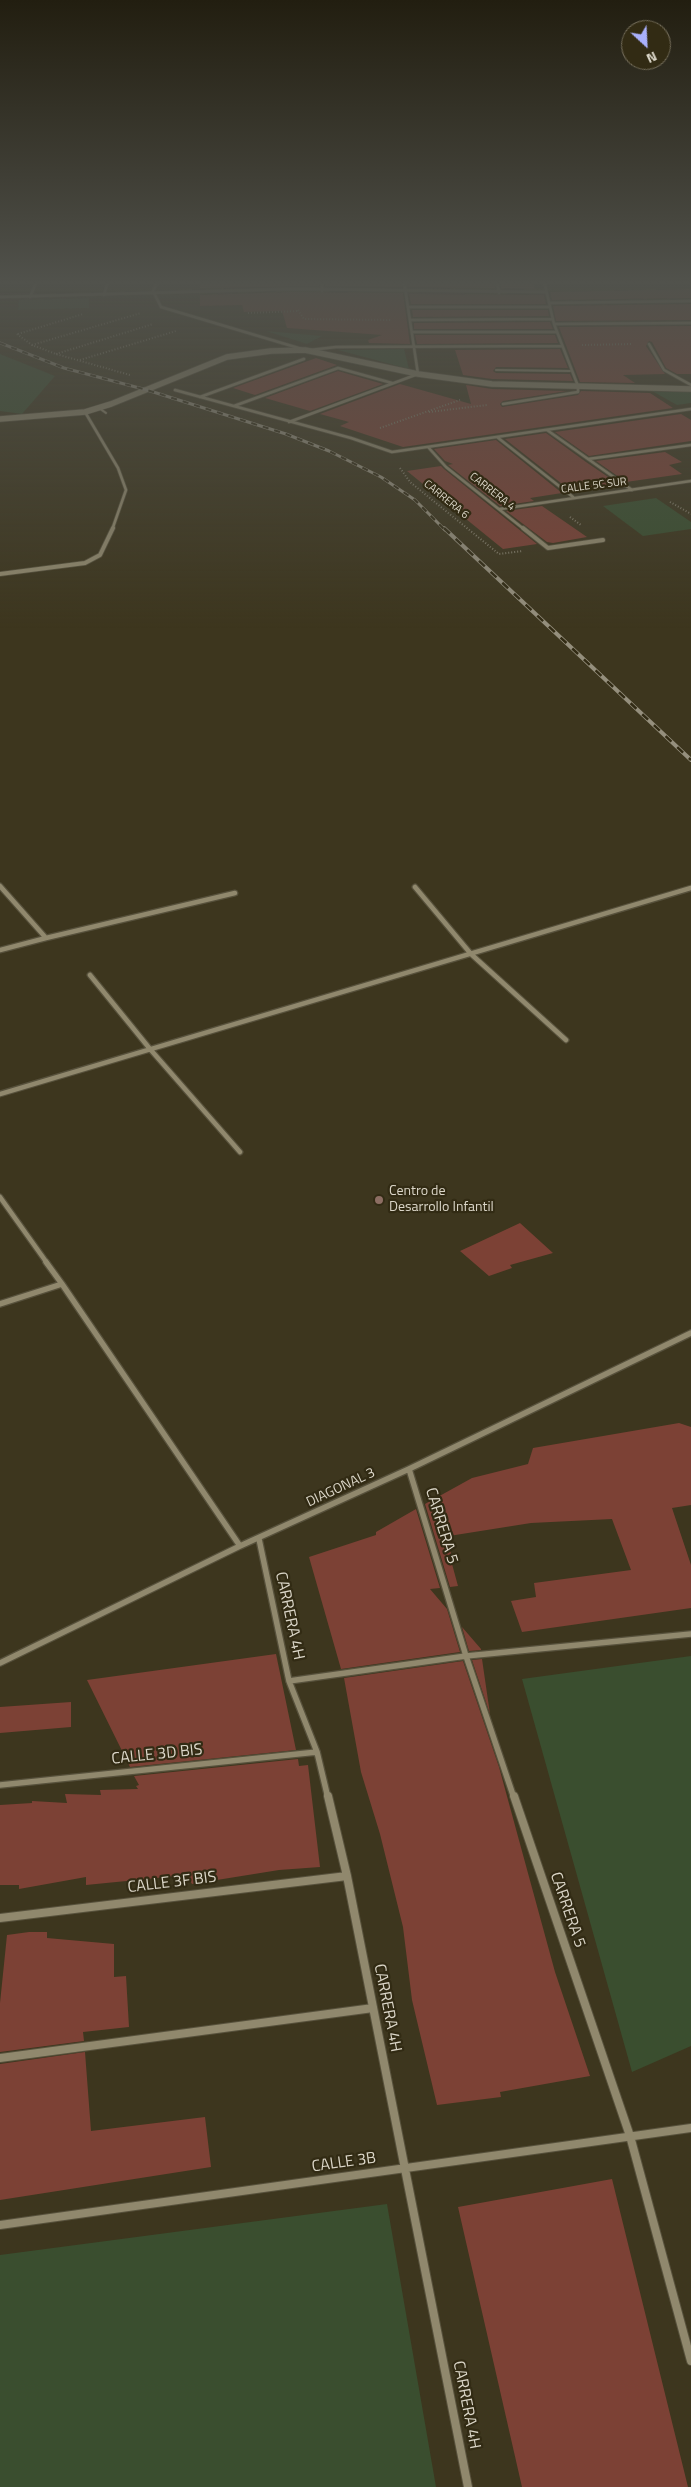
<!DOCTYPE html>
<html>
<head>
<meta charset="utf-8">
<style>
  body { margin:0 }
  #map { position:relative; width:691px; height:2487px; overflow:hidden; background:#3d361e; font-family:"Titillium Web",sans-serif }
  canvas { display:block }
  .north { position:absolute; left:621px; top:20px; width:50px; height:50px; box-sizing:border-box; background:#322b14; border:1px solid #766f5c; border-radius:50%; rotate:155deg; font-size:14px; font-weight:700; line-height:20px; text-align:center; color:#dbd6c8 }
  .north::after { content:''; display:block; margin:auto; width:18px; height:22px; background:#a9b0fc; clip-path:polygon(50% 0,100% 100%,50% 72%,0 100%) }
</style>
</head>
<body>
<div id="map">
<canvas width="691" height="2487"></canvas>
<div class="north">N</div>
</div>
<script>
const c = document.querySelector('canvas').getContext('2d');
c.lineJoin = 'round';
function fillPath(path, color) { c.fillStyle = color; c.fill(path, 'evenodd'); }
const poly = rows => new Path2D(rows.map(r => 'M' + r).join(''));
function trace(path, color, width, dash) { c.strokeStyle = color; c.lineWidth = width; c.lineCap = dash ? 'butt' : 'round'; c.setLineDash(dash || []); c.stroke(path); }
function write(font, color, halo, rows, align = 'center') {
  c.font = font + ' "Titillium Web",sans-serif'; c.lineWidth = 4.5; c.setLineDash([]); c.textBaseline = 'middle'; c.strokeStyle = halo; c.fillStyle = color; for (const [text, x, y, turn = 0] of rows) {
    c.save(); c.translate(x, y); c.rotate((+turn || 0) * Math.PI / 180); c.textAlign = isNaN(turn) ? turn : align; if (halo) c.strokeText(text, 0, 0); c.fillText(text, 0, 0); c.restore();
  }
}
const green = poly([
  [89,298,89,308,18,310,19,300],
  [266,331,322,336,307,344],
  [404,349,409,369,338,350],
  [0,354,55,376,22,414,0,411],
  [652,391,691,392,691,403,677,405],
  [656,498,691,522,691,529,643,536,603,506],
  [691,1656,691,2046,632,2072,522,1679],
  [387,2204,436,2487,0,2487,0,2255]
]);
const building = poly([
  [200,281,319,281,319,286,200,288],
  [325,281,401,281,402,287,325,286],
  [407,281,494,281,495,288,408,287],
  [500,281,533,282,535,289,501,288],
  [691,289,691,298,552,300,550,292],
  [292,292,403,293,410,344,369,343,368,340,382,335,287,328,282,311,244,312,242,305,200,306,200,295],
  [409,294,544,295,546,304,411,304],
  [691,304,691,320,556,321,553,306],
  [412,310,548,310,549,316,413,317],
  [550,322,553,329,414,329,414,323],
  [691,326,691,374,677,374,666,368,652,342,649,341,646,346,665,374,623,375,635,383,580,382,559,327],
  [415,335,555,335,558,343,417,344],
  [560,349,568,368,496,367,493,371,496,373,570,374,573,381,492,379,463,375,455,350],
  [316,358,337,365,255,395,233,388],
  [338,371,383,384,310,411,265,398],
  [400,384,471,404,466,385,492,389,567,391,503,401,500,404,502,407,578,395,581,391,650,393,673,408,403,447,340,426,349,422,320,414],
  [681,414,691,420,691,441,589,456,555,432],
  [546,433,586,462,617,483,571,491,505,439],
  [496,440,562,493,530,498,534,501,500,506,448,465,453,464,445,461,434,449],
  [665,452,682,462,669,465,682,474,626,482,596,461],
  [441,466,444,469,537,544,503,549,407,471],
  [542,506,587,537,553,543,547,542,506,511],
  [520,1223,553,1253,510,1265,512,1268,489,1276,460,1251],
  [679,1423,691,1427,691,1505,672,1508,691,1565,691,1608,522,1632,511,1601,536,1597,534,1583,631,1570,612,1519,531,1523,449,1536,452,1564,458,1586,450,1587,425,1504,472,1478,528,1464,533,1448],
  [416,1509,440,1588,430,1589,447,1609,460,1652,341,1669,309,1557,376,1535,376,1532],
  [462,1627,481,1649,481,1650,469,1651],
  [276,1654,296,1750,130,1767,87,1680],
  [482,1659,490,1714,472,1660],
  [463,1661,499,1767,555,1972,590,2076,500,2092,501,2097,437,2105,412,2000,403,1927,380,1834,361,1772,344,1678],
  [71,1702,71,1727,0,1733,0,1707],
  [298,1759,299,1766,308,1765,320,1867,279,1870,192,1884,187,1875,86,1885,86,1877,19,1889,19,1885,0,1885,0,1805,32,1803,32,1801,67,1803,65,1794,101,1795,100,1790,138,1789,136,1786,139,1785,134,1776],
  [29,1932,47,1932,47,1938,114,1944,114,1977,126,1976,129,2027,83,2032,84,2041,0,2052,0,2003,7,1935],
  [85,2052,91,2131,205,2117,211,2167,0,2200,0,2064],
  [612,2179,688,2487,522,2487,458,2207]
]);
const path = poly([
  [298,310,304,319,392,320],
  [248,313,299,311],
  [17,334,32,345,56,354,130,375],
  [18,334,83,314],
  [32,345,141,313],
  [582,345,633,344],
  [56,354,153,324],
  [80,360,176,331],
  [429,412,487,405],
  [380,428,460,400],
  [400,468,410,482,499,554,523,551],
  [670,502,691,514],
  [570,517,581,525]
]);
const lane = poly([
  [496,370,570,371],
  [99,408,106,413]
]);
const streetFar4 = poly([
  [158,281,153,291,161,307,302,349],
  [322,281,322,291],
  [497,281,499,293],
  [104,295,108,281],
  [0,297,292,289,546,292],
  [30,297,37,281],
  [549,303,691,301],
  [408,307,550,307],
  [410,320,553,319],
  [554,324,691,323],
  [412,332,557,332],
  [649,344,664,370,691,385],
  [310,350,336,347,562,346],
  [175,390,351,438,392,452,691,409],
  [200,397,304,359],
  [503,404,578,392,578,386,554,324,544,281],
  [234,406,338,368,392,383],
  [85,412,118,468,126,490,112,530],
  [289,422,418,374,404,281],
  [547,430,632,490],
  [497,437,573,497],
  [428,447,446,467,525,530],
  [588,459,691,445],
  [500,509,691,481]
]);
const streetFar3 = poly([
  [523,528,548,548,603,540],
  [0,574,85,563,100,555,113,528]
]);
const streetFar2 = poly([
  [0,886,46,938,0,950],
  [415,887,471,954,566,1040],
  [46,938,235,893],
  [90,975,150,1049,240,1152],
  [0,1094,691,888],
  [0,1197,47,1263]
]);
const streetFar1 = poly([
  [46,1262,62,1284],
  [0,1304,62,1284,240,1546],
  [409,1469,466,1656,514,1798],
  [259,1539,289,1681,317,1752,328,1798],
  [0,1663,240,1546,409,1469,691,1333],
  [289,1681,466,1656,691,1634],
  [0,1785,317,1752]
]);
const street = poly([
  [328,1796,347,1876,468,2487],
  [514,1796,630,2136,691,2361],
  [0,1918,347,1876],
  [0,2058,373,2008],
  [0,2225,691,2128]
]);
const secondary = poly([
  [0,419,85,412,111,404,227,357,271,351,305,350,418,374,492,384,691,389]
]);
const railFar1 = poly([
  [0,343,64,368,147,390,286,434,329,451,381,477,415,500,445,530]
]);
const rail = poly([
  [444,528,691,760]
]);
const markers = [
  [379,1200,5,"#8d6e63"]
];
const farStreetnames = [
  ["CALLE 5C SUR",594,486,-7],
  ["CARRERA 4",492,492,38],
  ["CARRERA 6",446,500,39]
];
const poiNames = [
  ["Centro de",389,1192],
  ["Desarrollo Infantil",389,1208]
];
const streetNames = [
  ["DIAGONAL 3",341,1488,-25]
];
const nearStreetnames = [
  ["CARRERA 5",441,1526,73],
  ["CARRERA 4H",289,1616,78],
  ["CALLE 3D BIS",157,1755,-6],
  ["CALLE 3F BIS",172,1883,-7],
  ["CARRERA 5",567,1910,71],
  ["CARRERA 4H",387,2008,79],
  ["CALLE 3B",344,2163,-8],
  ["CARRERA 4H",466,2405,79]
];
fillPath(green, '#3a4e2f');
fillPath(building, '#7c4135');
trace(lane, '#57513c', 3);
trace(streetFar4, '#57513c', 4);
trace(streetFar3, '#57513c', 5.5);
trace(streetFar2, '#57513c', 7);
trace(streetFar1, '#57513c', 8);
trace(street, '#57513c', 10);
trace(secondary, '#57513c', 7);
trace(path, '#837d6a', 2, [1, 2]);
trace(lane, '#90886d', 2);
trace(streetFar4, '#90886d', 2.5);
trace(streetFar3, '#90886d', 4);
trace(streetFar2, '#90886d', 4.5);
trace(streetFar1, '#90886d', 5.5);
trace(street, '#90886d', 8);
trace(secondary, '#90886d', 5.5);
trace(railFar1, '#958f7d', 3);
trace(rail, '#958f7d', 4);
trace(railFar1, '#322b14', 2, [6]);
trace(rail, '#322b14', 2.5, [8]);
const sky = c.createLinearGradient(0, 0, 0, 629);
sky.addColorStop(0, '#221e10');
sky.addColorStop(0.45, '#51524c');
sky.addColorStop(1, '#51524c00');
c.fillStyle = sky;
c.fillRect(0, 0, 691, 629);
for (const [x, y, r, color] of markers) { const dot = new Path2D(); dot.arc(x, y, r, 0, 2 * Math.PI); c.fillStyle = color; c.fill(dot); trace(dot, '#322b14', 2); }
write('11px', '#dbd6c8', '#322b14', farStreetnames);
write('14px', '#dbd6c8', '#322b14', poiNames, 'left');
write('14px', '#dbd6c8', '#322b14', streetNames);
write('16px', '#dbd6c8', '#322b14', nearStreetnames);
</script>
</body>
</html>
